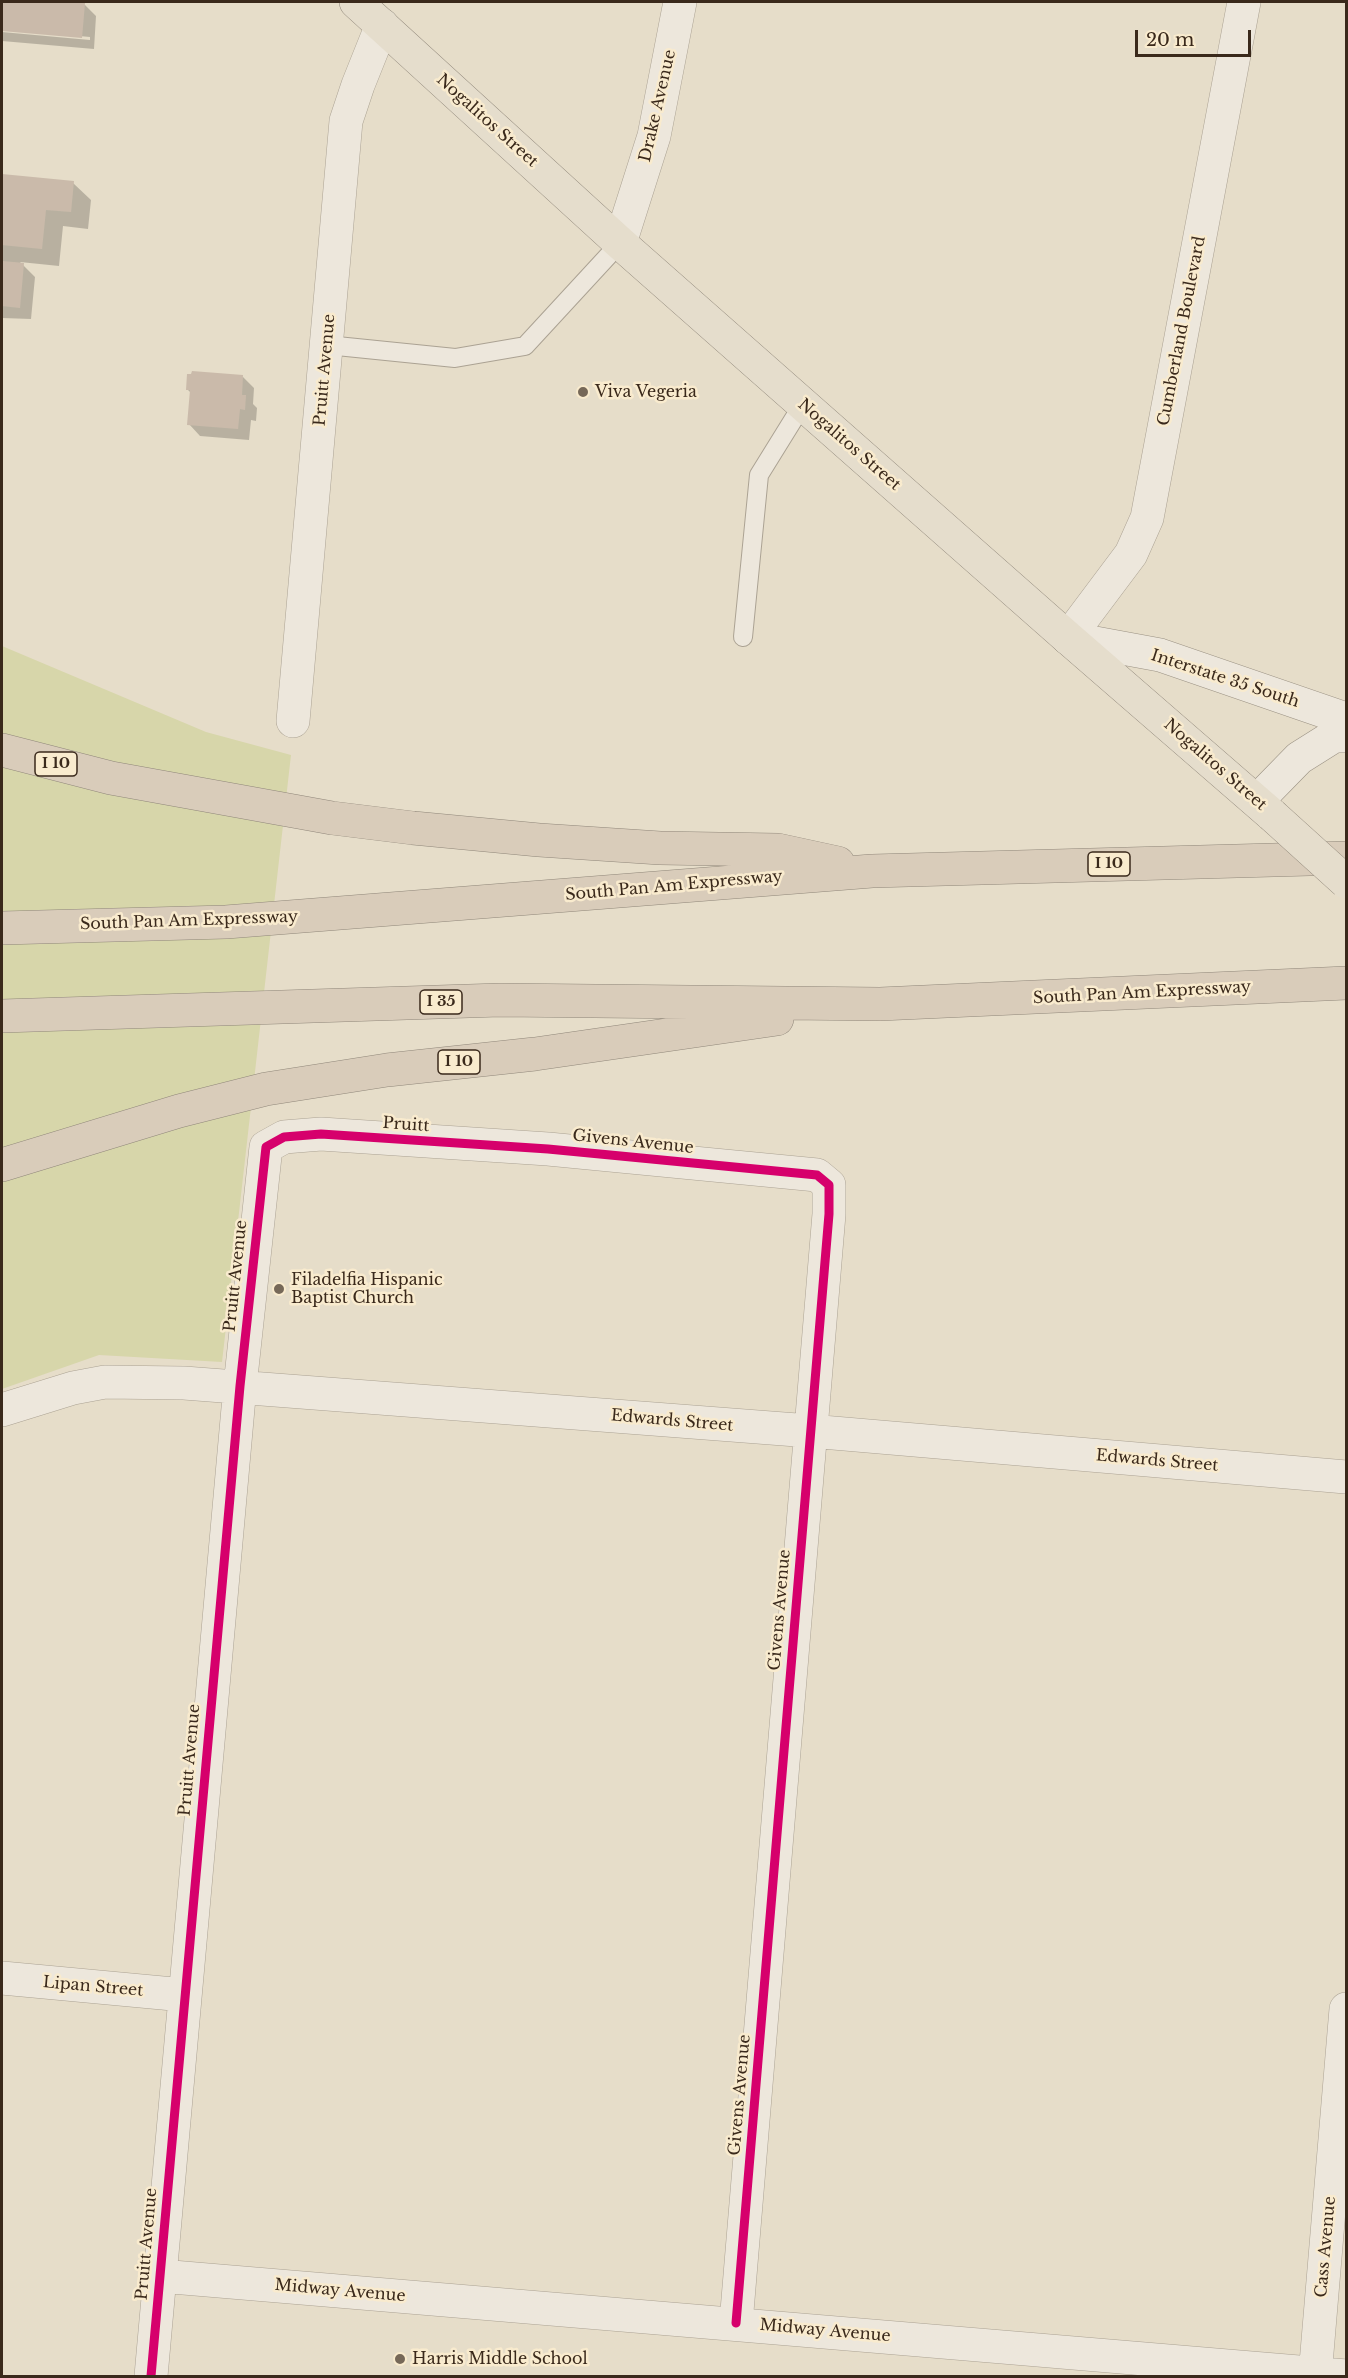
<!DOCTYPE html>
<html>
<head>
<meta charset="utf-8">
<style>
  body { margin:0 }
  #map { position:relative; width:1348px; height:2378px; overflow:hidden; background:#e6ddc9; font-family:"Libre Baskerville",serif }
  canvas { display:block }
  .frame { position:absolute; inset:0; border:3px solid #3a291b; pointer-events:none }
  .scale { position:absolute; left:1135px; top:30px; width:116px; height:27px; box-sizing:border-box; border:3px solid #3a291b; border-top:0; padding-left:8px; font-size:18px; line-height:21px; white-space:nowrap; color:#3a291b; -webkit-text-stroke:4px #f9ebce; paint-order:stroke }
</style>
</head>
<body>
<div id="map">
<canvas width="1348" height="2378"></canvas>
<div class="frame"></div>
<div class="scale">20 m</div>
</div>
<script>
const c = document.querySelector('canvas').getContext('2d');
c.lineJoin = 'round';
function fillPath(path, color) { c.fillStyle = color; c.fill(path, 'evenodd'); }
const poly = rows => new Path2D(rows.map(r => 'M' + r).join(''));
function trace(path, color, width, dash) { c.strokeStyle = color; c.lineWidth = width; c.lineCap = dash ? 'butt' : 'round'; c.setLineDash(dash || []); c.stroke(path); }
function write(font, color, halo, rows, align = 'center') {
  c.font = font + ' "Libre Baskerville",serif'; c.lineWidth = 5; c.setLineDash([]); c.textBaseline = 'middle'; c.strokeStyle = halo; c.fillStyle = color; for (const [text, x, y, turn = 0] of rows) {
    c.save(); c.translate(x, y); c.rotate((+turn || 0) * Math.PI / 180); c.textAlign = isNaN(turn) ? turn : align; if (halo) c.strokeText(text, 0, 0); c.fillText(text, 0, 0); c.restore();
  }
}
const green = poly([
  [2,646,206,732,291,755,222,1362,99,1355,2,1389]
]);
const shadow = poly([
  [2,2,85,5,96,16,94,49,2,41,2,32,90,40,90,37,2,29],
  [2,176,73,183,91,200,88,229,63,226,59,266,20,262,35,277,31,319,2,318],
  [243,377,254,388,253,404,257,408,256,421,251,420,249,440,200,436,189,424,191,393,187,389]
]);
const building = poly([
  [2,2,85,3,82,38,2,31],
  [2,174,74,181,71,212,46,210,42,249,2,245],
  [2,261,24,263,20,308,2,306],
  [192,371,243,375,242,395,246,395,245,410,240,409,238,429,187,425,190,390,186,390,187,374,191,374]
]);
const lane = poly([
  [327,345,455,358,525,346,620,243],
  [743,637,759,475,803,404]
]);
const street = poly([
  [620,243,654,136,680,2],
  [1068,638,1131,554,1147,518,1244,2],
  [293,721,346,121,358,85,382,25],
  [2,1410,73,1388,105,1382,184,1383,810,1431,1346,1477],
  [2,1978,184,1995],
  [160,2276,1346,2376],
  [151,2376,240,1386,266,1147,284,1137,321,1134,548,1149,817,1175,829,1185,829,1214,736,2323],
  [1315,2376,1346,2009]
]);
const secondary = poly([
  [1068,638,1160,655,1346,719],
  [1257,801,1299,758,1334,736,1346,736]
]);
const primary = poly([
  [356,2,620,243,1068,638,1272,815]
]);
const highway = poly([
  [2,750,111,778,332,818,413,828,539,840,660,848,778,850,838,863],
  [2,928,226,922,872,871,1346,858],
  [2,1016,500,1000,880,1004,1346,983],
  [2,1165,179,1111,266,1089,387,1070,535,1054,777,1019]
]);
const primaryBridge = poly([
  [1272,815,1346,882]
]);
const cycleway = poly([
  [151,2376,240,1386,266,1147,284,1137,321,1134,548,1149,817,1175,829,1185,829,1214,736,2323]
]);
const markers = [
  [583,392,6,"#766858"],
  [279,1289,6,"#766858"],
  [400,2359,6,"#766858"]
];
const shields = [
  [56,764,42],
  [1109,864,42],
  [441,1002,42],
  [459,1062,42]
];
const shieldNames = [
  ["I 10",56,764],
  ["I 10",1109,864],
  ["I 35",441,1002],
  ["I 10",459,1062]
];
const streetNames = [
  ["Drake Avenue",658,106,-77],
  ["Nogalitos Street",487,121,42],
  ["Cumberland Boulevard",1182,331,-79],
  ["Pruitt Avenue",325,370,-85],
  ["Nogalitos Street",849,445,41],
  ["Interstate 35 South",1225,679,18],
  ["Nogalitos Street",1215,765,41],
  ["South Pan Am Expressway",674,886,-5],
  ["South Pan Am Expressway",189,921,-2],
  ["South Pan Am Expressway",1142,993,-3],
  ["Pruitt",406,1125,4],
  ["Givens Avenue",633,1142,6],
  ["Pruitt Avenue",236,1276,-84],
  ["Edwards Street",672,1421,5],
  ["Edwards Street",1157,1461,5],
  ["Givens Avenue",780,1610,-85],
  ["Pruitt Avenue",190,1760,-85],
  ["Lipan Street",93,1987,5],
  ["Givens Avenue",740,2095,-85],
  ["Pruitt Avenue",147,2244,-85],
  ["Cass Avenue",1326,2247,-85],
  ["Midway Avenue",340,2291,5],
  ["Midway Avenue",825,2331,5]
];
const poiNames = [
  ["Viva Vegeria",595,392],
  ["Filadelfia Hispanic",291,1280],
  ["Baptist Church",291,1298],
  ["Harris Middle School",412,2359]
];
fillPath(green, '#d7d6aa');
fillPath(shadow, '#0003');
fillPath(building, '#cabaaa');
trace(lane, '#aba293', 20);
trace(street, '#aba293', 34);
trace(secondary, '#9a9183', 34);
trace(primary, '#90877a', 34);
trace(highway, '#90877a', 34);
trace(lane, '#ede7dc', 18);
trace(street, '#ede7dc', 33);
trace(secondary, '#ede7dc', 33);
trace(primary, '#e5ddcc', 33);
trace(highway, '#d9ccba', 33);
trace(primaryBridge, '#90877a', 34, []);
trace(primaryBridge, '#e5ddcc', 33);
trace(cycleway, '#d6006c', 9);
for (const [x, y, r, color] of markers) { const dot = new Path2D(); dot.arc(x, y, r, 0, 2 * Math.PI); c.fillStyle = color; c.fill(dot); trace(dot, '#f9ebce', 2); }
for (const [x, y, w] of shields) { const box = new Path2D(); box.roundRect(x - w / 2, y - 12, w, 24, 4.5); c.fillStyle = '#f9ebce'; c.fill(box); trace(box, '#3a291b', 1.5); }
write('bold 15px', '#3a291b', null, shieldNames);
write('16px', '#3a291b', '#f9ebce', streetNames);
write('16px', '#3a291b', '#f9ebce', poiNames, 'left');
</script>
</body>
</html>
